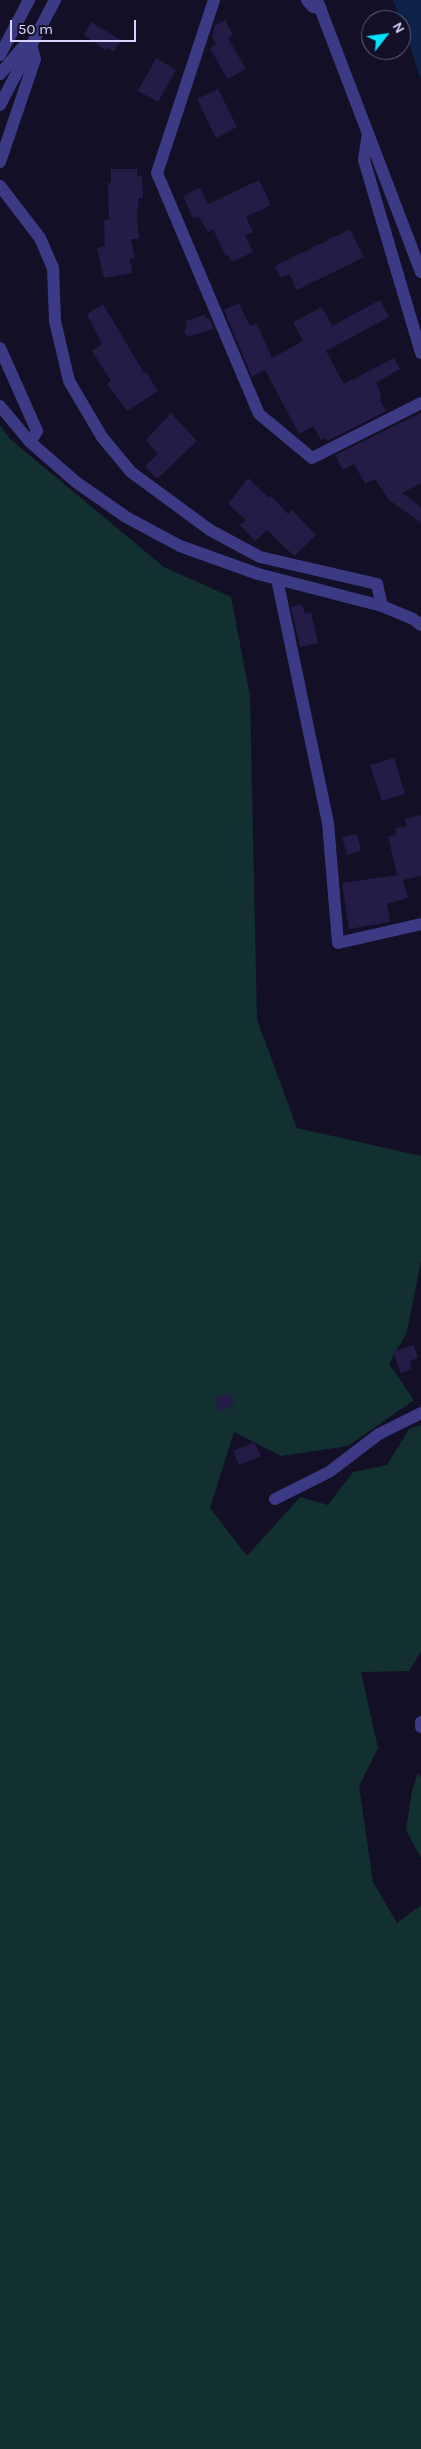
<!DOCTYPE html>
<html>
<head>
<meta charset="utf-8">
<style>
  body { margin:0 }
  #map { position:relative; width:421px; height:2449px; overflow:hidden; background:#130f26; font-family:Karla,sans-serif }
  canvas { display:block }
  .north { position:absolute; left:361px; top:10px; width:50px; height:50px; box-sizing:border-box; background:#130f26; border:1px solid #625e7d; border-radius:50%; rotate:60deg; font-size:14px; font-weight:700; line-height:20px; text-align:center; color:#d9d4ff }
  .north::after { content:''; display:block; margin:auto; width:18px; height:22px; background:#00e5ff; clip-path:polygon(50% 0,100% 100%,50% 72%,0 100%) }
  .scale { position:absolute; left:10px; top:20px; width:126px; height:22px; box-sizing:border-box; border:2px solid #d9d4ff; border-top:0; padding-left:6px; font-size:15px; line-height:18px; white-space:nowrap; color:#d9d4ff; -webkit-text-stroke:4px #130f26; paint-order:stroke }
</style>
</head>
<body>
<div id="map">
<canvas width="421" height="2449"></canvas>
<div class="north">N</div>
<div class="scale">50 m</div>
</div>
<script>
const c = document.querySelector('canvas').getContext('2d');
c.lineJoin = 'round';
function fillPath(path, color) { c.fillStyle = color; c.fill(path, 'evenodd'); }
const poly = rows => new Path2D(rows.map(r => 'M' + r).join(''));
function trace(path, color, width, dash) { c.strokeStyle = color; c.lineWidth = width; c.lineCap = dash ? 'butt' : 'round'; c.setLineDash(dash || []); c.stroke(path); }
const green = poly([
  [0,425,10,439,164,567,231,597,250,696,257,1020,297,1128,421,1156,421,1261,407,1332,389,1364,414,1400,348,1446,281,1456,234,1432,210,1508,247,1556,300,1497,328,1505,353,1472,387,1465,409,1429,421,1425,421,1652,409,1671,361,1672,378,1748,359,1786,373,1882,397,1923,421,1905,421,2449,0,2449],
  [418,1773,421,1777,421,1858,406,1830,412,1790]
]);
const water = poly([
  [393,0,421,0,421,80,401,20]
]);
const building = poly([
  [225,20,233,35,228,38,246,69,227,79,210,48,216,44,212,36,215,25],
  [91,22,121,40,114,52,107,48,106,51,84,35],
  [156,58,176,70,158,102,138,91],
  [218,89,237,127,216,138,197,99],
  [111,169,137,169,137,176,142,176,143,198,139,198,137,215,139,239,131,239,135,258,130,259,132,273,104,278,97,248,105,246,104,220,109,219,108,183,111,183],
  [259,180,271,205,246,217,253,232,245,235,253,252,232,262,228,255,226,256,213,229,208,232,198,216,193,218,183,196,200,188,208,204],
  [350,229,364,257,297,290,289,274,281,278,275,266],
  [380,300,389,317,326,351,344,384,394,358,400,369,376,383,381,394,380,400,386,411,327,441,326,438,321,440,313,426,299,434,265,370,252,377,224,310,239,303,250,326,257,324,272,358,303,341,293,322,322,307,332,326],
  [103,304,144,373,146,372,158,391,127,411,107,384,111,381,92,351,102,344,87,314],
  [205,315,206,319,209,318,214,329,187,337,184,330,187,328,185,321],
  [171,413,197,441,157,479,145,466,158,454,146,440],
  [421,413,421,483,402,493,421,507,421,523,389,500,375,479,365,484,354,464,343,470,335,455],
  [248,478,269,498,271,496,288,514,292,510,316,535,294,556,267,530,255,541,240,525,246,520,228,504],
  [302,604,305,614,311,612,318,643,300,647,291,607],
  [394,758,405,794,382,801,370,765],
  [421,815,421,876,403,880,408,898,387,904,390,922,349,929,342,883,397,875,388,836,396,835,395,828,406,826,405,819],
  [357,834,361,851,347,855,342,837],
  [414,1345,418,1358,410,1361,412,1369,401,1373,393,1352],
  [228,1392,235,1404,221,1412,214,1399],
  [254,1442,261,1456,239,1465,233,1451]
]);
const minor = poly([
  [214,0,157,173,259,414,312,458,421,403],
  [307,0,313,7,321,9],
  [0,55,29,0],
  [0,74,22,48,31,45,35,59,0,162],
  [0,105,55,0],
  [368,133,364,160,421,353],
  [0,186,40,238,53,268,55,321,69,381,102,437,131,472,210,530,260,557,377,584,382,606],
  [0,348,37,431,30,442],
  [277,579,328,823,338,943,421,924],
  [275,1499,329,1472,379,1434,421,1413],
  [421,1722,421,1727]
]);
const tertiary = poly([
  [317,0,421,272],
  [0,406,30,442,76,482,126,517,180,546,258,574,382,606,413,619,421,625]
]);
fillPath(green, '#12302f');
fillPath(water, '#0c2248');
fillPath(building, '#241b47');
trace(minor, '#3d3a85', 12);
trace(tertiary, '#3d3a85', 12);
</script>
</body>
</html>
